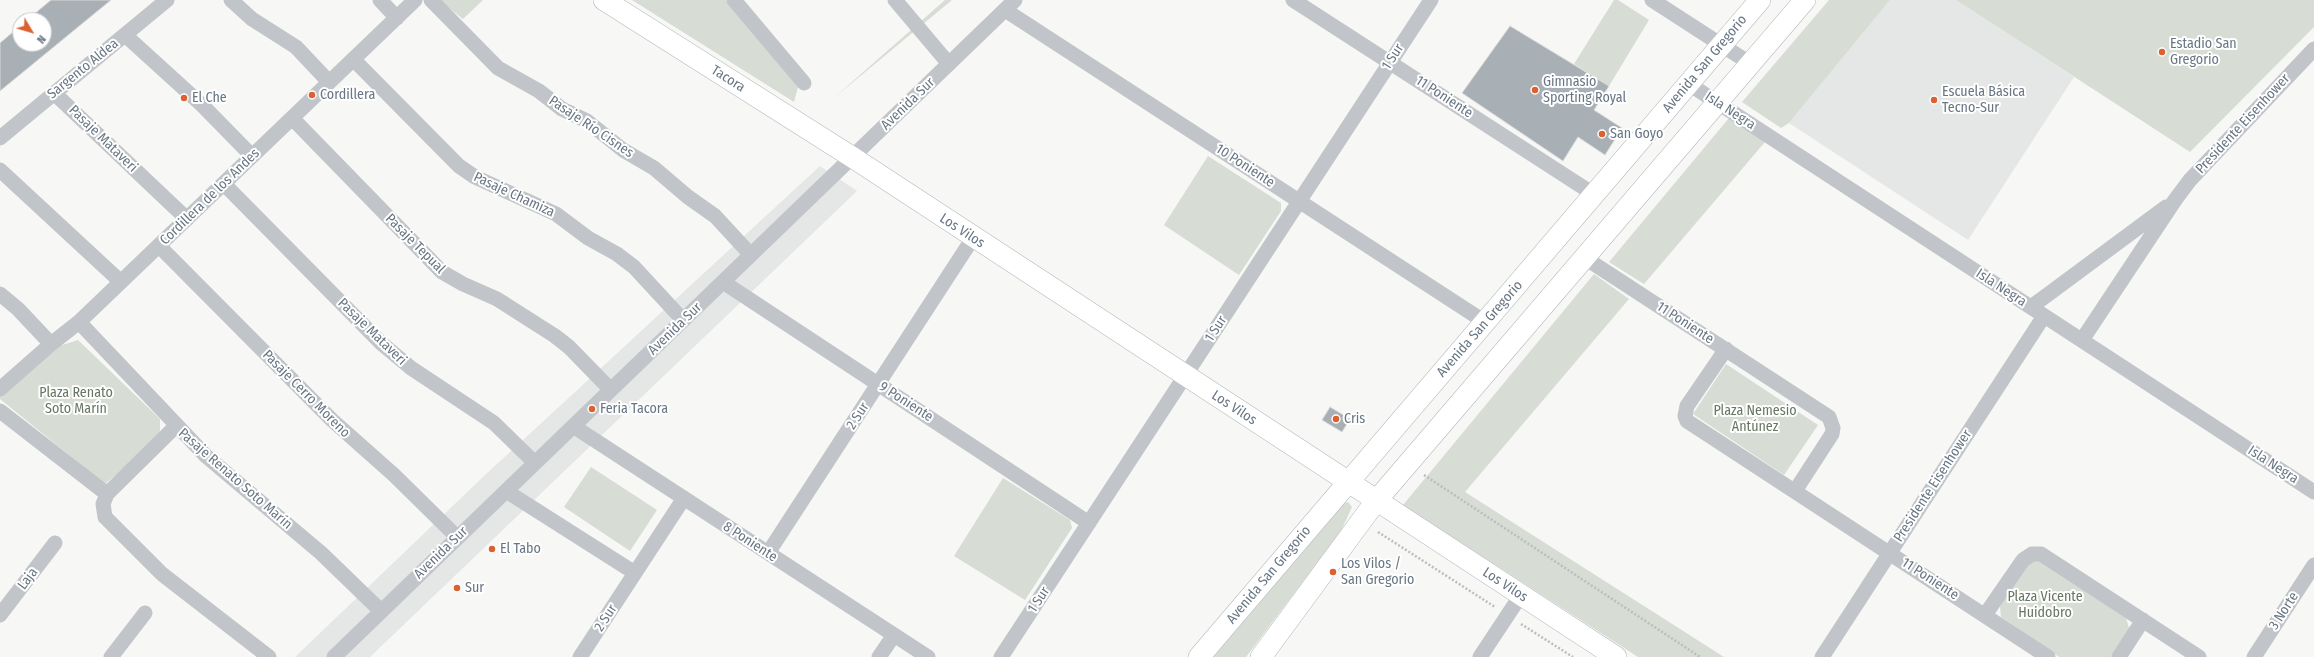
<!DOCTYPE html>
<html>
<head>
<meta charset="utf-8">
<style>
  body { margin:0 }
  #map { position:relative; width:2314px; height:657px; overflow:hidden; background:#f7f7f5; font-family:"Fira Sans Condensed",sans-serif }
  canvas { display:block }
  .north { position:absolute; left:12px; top:12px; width:40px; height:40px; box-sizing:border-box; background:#fff; border:1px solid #c3c8ce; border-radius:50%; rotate:128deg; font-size:11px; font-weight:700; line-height:16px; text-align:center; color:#687684 }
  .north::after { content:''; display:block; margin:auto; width:14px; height:18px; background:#db6131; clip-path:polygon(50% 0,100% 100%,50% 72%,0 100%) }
</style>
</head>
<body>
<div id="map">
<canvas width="2314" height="657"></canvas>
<div class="north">N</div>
</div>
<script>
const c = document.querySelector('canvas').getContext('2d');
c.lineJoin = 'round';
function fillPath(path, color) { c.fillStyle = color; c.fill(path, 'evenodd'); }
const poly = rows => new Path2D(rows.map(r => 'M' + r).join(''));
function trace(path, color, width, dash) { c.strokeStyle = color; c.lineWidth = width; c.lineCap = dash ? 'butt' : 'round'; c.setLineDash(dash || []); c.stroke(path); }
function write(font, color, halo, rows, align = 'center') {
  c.font = font + ' "Fira Sans Condensed",sans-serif'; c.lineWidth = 4; c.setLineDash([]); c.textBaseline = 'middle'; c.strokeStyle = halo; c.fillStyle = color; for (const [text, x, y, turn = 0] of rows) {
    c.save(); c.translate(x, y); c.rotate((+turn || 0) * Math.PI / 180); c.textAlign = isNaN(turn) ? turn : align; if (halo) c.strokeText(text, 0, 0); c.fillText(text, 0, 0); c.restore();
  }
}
const built = poly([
  [1890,0,1956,0,2074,77,1968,240,1789,123],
  [820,166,857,191,370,657,295,657,484,476]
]);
const green = poly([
  [439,0,483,0,463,19],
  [632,0,726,0,798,87,794,102],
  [945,0,952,0,835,97],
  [1614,0,1618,0,1649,20,1609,86,1574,64],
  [1829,0,1890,0,1789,123,1781,128,1742,102],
  [1956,0,2314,0,2314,27,2190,152],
  [1729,118,1765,142,1644,284,1609,262],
  [1208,156,1281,203,1281,211,1239,275,1164,225],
  [1594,274,1629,299,1465,492,1724,657,1638,657,1403,505],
  [78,340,160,419,160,437,105,484,0,399,0,396,53,348],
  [1726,364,1818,425,1784,475,1693,414],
  [591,467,657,510,630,551,564,507],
  [1003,478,1070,520,1072,528,1025,600,954,556],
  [1348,502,1352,507,1341,531,1246,657,1208,657,1343,503],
  [2037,560,2126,618,2130,631,2113,657,2059,657,2001,617,2000,607,2003,600,2028,564]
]);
const building = poly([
  [51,0,111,0,0,91,0,43,20,26,20,44,44,44,44,20,27,20,51,0],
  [1510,26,1609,86,1594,110,1622,128,1605,155,1578,137,1563,161,1462,93,1510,26],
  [1330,407,1350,419,1342,432,1322,420,1330,407]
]);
const path = poly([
  [1424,475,1700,657],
  [1378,532,1495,607],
  [1521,624,1573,657]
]);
const street = poly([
  [231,0,252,19,296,47,329,82],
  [380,0,397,18],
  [431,0,498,68,539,91,562,109,587,121,623,150,654,168,688,197,715,216,751,255],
  [734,0,804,83],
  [895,0,949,64],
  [1293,0,1595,195],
  [1652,0,1751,64],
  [1005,10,1485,322],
  [125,35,202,105,252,156],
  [353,59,459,166,475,177,556,214,588,238,617,254,634,267,683,320],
  [1689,84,2314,492],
  [54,93,187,219],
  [292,118,442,272,463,284,497,299,555,336,569,347,611,390],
  [0,138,167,0],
  [0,170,121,282],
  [224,184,381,343,411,368,494,423,535,463],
  [159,246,332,420,394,475,457,537],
  [1585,258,1829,417,1833,428,1832,434,1795,491],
  [723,282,1089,523],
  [0,294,18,309,51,344],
  [2031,307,2166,207],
  [79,322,206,456,321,553,381,611],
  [2082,340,2175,200,2190,180,2314,49],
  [1726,349,1687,406,1685,416,1687,421,2048,657],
  [0,389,51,344,79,322,415,0],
  [0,411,107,494],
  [176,426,107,494,103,504,105,517,162,574,269,657],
  [573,426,928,657],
  [506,491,635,573],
  [768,553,973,238],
  [0,615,55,543],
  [1985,615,2023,560,2032,554,2041,554,2199,657],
  [111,657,145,613],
  [334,657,1015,0],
  [580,657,684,498],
  [879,657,894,635],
  [1001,657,1431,0],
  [1480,657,1521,595],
  [1822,657,2044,316],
  [2119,657,2143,620],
  [2254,657,2314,565]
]);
const secondary = poly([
  [604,0,852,157,1616,657],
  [1199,657,1760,0],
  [1261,657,1376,501,1805,0]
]);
const markers = [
  [2162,52,4,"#db6131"],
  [1535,90,4,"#db6131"],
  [312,95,4,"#db6131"],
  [184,98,4,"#db6131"],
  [1934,100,4,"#db6131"],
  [1602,134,4,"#db6131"],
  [592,409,4,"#db6131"],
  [1336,419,4,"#db6131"],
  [492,549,4,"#db6131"],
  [1333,572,4,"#db6131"],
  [457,588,4,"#db6131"]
];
const poiNames = [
  ["Estadio San",2170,44],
  ["Gregorio",2170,60],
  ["Gimnasio",1543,82],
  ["Sporting Royal",1543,98],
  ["Escuela Básica",1942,92],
  ["Tecno-Sur",1942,108],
  ["Cordillera",320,95],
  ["El Che",192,98],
  ["San Goyo",1610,134],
  ["Feria Tacora",600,409],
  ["Cris",1344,419],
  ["El Tabo",500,549],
  ["Los Vilos /",1341,564],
  ["San Gregorio",1341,580],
  ["Sur",465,588]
];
const streetNames = [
  ["1 Sur",1393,57,-57],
  ["Avenida San Gregorio",1705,64,-50],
  ["Sargento Aldea",83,69,-39],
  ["Tacora",728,79,32],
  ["11 Poniente",1444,97,33],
  ["Avenida Sur",908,104,-44],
  ["Isla Negra",1730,111,33],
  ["Presidente Eisenhower",2243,124,-47],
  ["Pasaje Río Cisnes",591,127,34],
  ["Pasaje Mataveri",103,139,44],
  ["10 Poniente",1245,166,33],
  ["Pasaje Chamiza",514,195,25],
  ["Cordillera de los Andes",210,197,-44],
  ["Los Vilos",962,231,33],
  ["Pasaje Tepual",415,244,45],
  ["Isla Negra",2001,288,33],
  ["11 Poniente",1685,323,33],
  ["Avenida Sur",675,329,-44],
  ["1 Sur",1216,329,-57],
  ["Avenida San Gregorio",1480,329,-49],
  ["Pasaje Mataveri",372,332,44],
  ["Pasaje Cerro Moreno",306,394,45],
  ["9 Poniente",906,402,33],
  ["Los Vilos",1234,408,33],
  ["2 Sur",858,416,-57],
  ["Isla Negra",2273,465,33],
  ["Pasaje Renato Soto Marín",235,479,41],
  ["Presidente Eisenhower",1933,486,-57],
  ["8 Poniente",750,542,33],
  ["Avenida Sur",441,553,-44],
  ["Avenida San Gregorio",1269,575,-50],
  ["Laja",28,579,-53],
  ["11 Poniente",1930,579,33],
  ["Los Vilos",1505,585,33],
  ["1 Sur",1039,600,-57],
  ["3 Norte",2284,611,-57],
  ["2 Sur",606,618,-57]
];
const parkNames = [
  ["Plaza Renato",76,393],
  ["Soto Marín",76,409],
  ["Plaza Nemesio",1755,411],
  ["Antúnez",1755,427],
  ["Plaza Vicente",2045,597],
  ["Huidobro",2045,613]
];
fillPath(built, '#e5e6e6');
fillPath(green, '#d7dcd4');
fillPath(building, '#a8afb5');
trace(building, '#d9d9d7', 1);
trace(secondary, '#b3b8bd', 22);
trace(path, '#bbbdc0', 2.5, [2, 2]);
trace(street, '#c1c4c8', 15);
trace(secondary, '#fff', 21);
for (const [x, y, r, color] of markers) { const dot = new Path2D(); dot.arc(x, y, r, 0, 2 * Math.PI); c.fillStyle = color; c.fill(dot); trace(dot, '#fff', 1.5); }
write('14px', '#687684', '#fff', poiNames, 'left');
write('14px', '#687684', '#fff', streetNames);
write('14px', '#667762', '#fff', parkNames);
</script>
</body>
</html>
